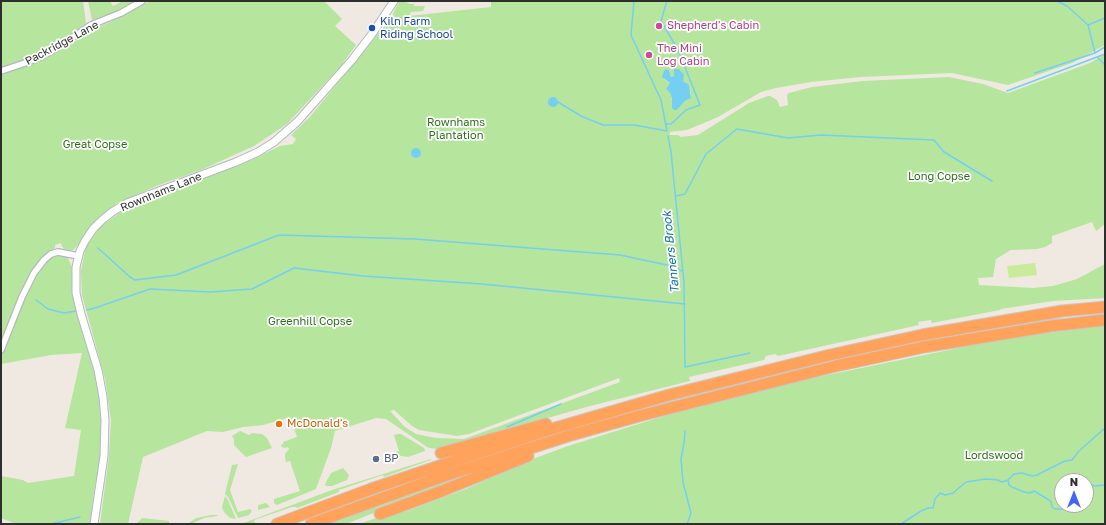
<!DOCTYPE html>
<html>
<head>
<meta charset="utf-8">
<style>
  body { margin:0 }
  #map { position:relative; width:1106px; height:525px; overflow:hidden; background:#efe9e1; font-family:"Golos Text",sans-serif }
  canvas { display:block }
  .frame { position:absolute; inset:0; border:2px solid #2e2e2e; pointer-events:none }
  .north { position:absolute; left:1054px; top:473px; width:40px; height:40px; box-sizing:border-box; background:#fff; border:1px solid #ababab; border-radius:50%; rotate:0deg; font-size:11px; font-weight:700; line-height:16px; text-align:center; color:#2e2e2e }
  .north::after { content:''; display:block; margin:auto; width:14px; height:18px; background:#4264fb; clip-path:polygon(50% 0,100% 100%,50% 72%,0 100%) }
</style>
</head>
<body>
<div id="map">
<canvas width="1106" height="525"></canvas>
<div class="frame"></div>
<div class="north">N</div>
</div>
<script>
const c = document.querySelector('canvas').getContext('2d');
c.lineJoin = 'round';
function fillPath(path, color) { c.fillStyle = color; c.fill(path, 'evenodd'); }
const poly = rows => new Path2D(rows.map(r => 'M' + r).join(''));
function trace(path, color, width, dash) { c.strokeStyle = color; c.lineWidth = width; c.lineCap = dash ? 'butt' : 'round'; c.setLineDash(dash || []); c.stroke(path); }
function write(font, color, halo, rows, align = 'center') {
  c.font = font + ' "Golos Text",sans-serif'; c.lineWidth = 3.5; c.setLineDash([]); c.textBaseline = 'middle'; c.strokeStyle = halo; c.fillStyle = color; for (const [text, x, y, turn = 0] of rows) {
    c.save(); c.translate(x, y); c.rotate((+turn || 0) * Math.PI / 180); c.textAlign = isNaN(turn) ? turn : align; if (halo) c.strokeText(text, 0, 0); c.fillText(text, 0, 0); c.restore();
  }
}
const green = poly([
  [1,1,83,1,86,23,84,26,56,43,29,58,1,67],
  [88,1,110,1,113,6,123,1,135,1,118,11,92,20],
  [150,1,324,1,342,19,335,26,356,45,340,67,287,124,254,146,201,170,159,185,117,203,100,217,77,246,73,250,69,250,64,249,62,246,61,243,55,245,55,248,45,256,31,272,21,294,45,263,55,255,65,255,69,260,72,268,99,386,103,428,100,472,95,485,90,524,16,524,1,518,1,476,23,480,28,483,74,476,81,430,65,428,82,353,51,355,1,364,1,75,38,61,69,45,92,30,119,18],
  [399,1,404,1,410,4,414,4,414,6,425,6,423,11,411,12,409,16,491,7,491,1,1105,1,1105,45,1072,63,1008,85,952,73,861,77,811,82,776,88,761,92,718,117,687,130,670,132,670,135,678,135,681,137,698,135,749,103,768,96,770,96,777,100,780,107,788,105,787,95,789,93,812,87,863,81,949,77,983,84,1008,93,1090,63,1105,54,1105,224,1096,231,1092,222,1052,236,1052,243,1045,247,1037,249,1011,250,996,259,993,277,978,278,979,285,1033,288,1053,286,1077,279,1105,264,1105,298,1053,301,1001,309,1000,310,932,323,931,320,918,322,919,325,778,356,775,354,766,356,764,360,689,377,690,381,590,406,438,449,430,448,427,447,386,419,376,418,335,431,331,448,316,489,277,505,274,503,274,499,300,491,290,461,286,462,285,458,285,454,289,449,288,447,285,448,282,447,281,445,283,444,283,442,297,437,291,419,287,418,263,425,243,427,223,432,207,431,143,457,128,524,100,524,109,456,111,420,105,379,82,295,81,271,85,251,88,244,100,227,126,208,251,160,280,146,293,144,296,139,291,135,309,118,391,18],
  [669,70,671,77,674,76,674,74,683,77,683,81,689,86,691,95,691,98,685,101,677,110,672,106,672,100,670,93,666,89,670,83,664,79],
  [619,378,620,382,464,439,436,438,416,434,405,427,390,411,394,410,412,426,419,430,457,436,469,434],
  [1105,326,1105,524,359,524,379,517,407,511,466,489,522,463,568,446,696,406,808,379,1012,337],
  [1062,481,1086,481,1086,505,1062,505],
  [240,431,249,435,252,433,262,434,267,438,272,448,246,457,234,445,234,439,232,436],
  [398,434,401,434,424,448,425,451,408,457,390,454,399,451,394,435],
  [431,459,431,460,411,467,384,477,383,475,339,490,339,492,297,508,296,507,292,507,254,520,255,523,251,524,241,524,332,490],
  [238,464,230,490,238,512,250,509,252,511,249,515,238,518,228,497,225,494,232,465],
  [343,468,349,475,347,480,332,486,326,486,325,484,331,473],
  [465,474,466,476,346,524,325,524],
  [225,496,228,500,236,519,230,518,224,512,222,507],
  [266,503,270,507,258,510,258,505],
  [211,515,218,515,217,516,204,518,191,524,187,524,196,518],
  [142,518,169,521,169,524,136,524]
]);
const pitch = poly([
  [1035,263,1037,275,1009,278,1007,266]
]);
const water = poly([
  [665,69,669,70,671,77,674,76,674,69,679,69,684,75,683,81,689,85,691,98,685,101,677,110,674,110,672,108,672,99,670,93,666,89,670,83,662,77],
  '548 102a5 5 0 1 1 10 0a5 5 0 1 1-10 0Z',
  '411 153a5 5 0 1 1 10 0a5 5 0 1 1-10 0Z'
]);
const stream = poly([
  [1057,1,1067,6,1088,25,1095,53],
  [1088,25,1105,18],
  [1098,58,1105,65],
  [1035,73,1095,53,1105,47],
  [1007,91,1105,54],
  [558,102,581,116,603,125,634,125,667,131,661,100,631,35,634,1],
  [666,124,671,124,686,110,700,105,678,50,661,21,667,1],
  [668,136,671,152,684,283,685,367,750,353],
  [676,196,685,194,706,154,737,129,788,138,821,135,934,140,944,152,992,181],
  [98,248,130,277,135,280,176,275,279,235,415,239,620,255,676,267,683,272],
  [36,300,48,309,64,313,76,311],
  [87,310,95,308,150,289,210,292,252,289,294,268,363,276,482,284,685,304],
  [507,427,561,404],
  [685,431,684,443,681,459,683,482,691,513,687,524],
  [1008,480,1009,485,1012,487,1024,492,1030,493,1034,491,1049,500,1051,502,1052,507,1055,509,1064,509,1068,505],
  [1086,490,1092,485,1095,486,1105,485],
  [51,524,80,517],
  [901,524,921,511,928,508,933,508,935,499,940,493,945,495,953,493,966,482,986,479,998,480,1002,482,1008,480,1014,474,1022,473,1032,476,1037,475,1065,461,1072,460,1079,451,1105,428]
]);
const minor = poly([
  [1,71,28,62,42,56,58,47,91,25,121,13,142,1],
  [1,350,22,297,34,273,44,260,51,254,58,252,79,256]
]);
const tertiary = poly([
  [94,524,104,456,105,420,103,397,98,370,81,314,76,293,76,267,80,251,85,241,93,229,102,220,112,212,127,203,236,162,258,152,274,142,297,122,352,60,372,34,394,1]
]);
const motorway = poly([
  [441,453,546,424],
  [380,514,442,491,528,456],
  [277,524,371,489,457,460,555,428,669,395,830,355,922,335,1062,311,1105,307],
  [311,524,444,476,568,436,639,416,836,366,924,347,1051,326,1105,320]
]);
const markers = [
  [659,26,4,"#d1479c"],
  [372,28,4,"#1a4fb4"],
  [649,55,4,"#d1479c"],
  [279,424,4,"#e8710a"],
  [376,459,4,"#5c6f8a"]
];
const transitNames = [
  ["Kiln Farm",380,22],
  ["Riding School",380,35]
];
const hotelNames = [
  ["Shepherd's Cabin",667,26],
  ["The Mini",657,49],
  ["Log Cabin",657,62]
];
const streetNames = [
  ["Packridge Lane",62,43,-28],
  ["Rownhams Lane",161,192,-22]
];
const parkNames = [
  ["Rownhams",456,123],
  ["Plantation",456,136],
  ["Great Copse",95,145],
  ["Long Copse",939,177],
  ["Greenhill Copse",310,322],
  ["Lordswood",994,456]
];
const foodNames = [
  ["McDonald's",287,424]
];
const serviceNames = [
  ["BP",384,459]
];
const waterNames = [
  ["Tanners Brook",671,252,-96]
];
fillPath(green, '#b6e59e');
fillPath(pitch, '#c9ec9a');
fillPath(water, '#75cff0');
trace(stream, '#75cff0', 1.5);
trace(minor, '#b4b7c1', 8);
trace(tertiary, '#b4b7c1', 9);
trace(motorway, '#c9c9c9', 13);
trace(minor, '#fff', 5.5);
trace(tertiary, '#fff', 7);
trace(motorway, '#ffa35c', 11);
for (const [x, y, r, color] of markers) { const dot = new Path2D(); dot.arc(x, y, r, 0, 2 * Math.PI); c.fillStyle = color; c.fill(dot); trace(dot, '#fff', 1.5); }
write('11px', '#164399', '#fff', transitNames, 'left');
write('11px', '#b23c85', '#fff', hotelNames, 'left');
write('11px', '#2e2e2e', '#fff', streetNames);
write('11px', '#2c6e1b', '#fff', parkNames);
write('11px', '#c56008', '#fff', foodNames, 'left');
write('11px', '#4e5e75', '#fff', serviceNames, 'left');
write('italic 12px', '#0d6fa3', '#fff', waterNames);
</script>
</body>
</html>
